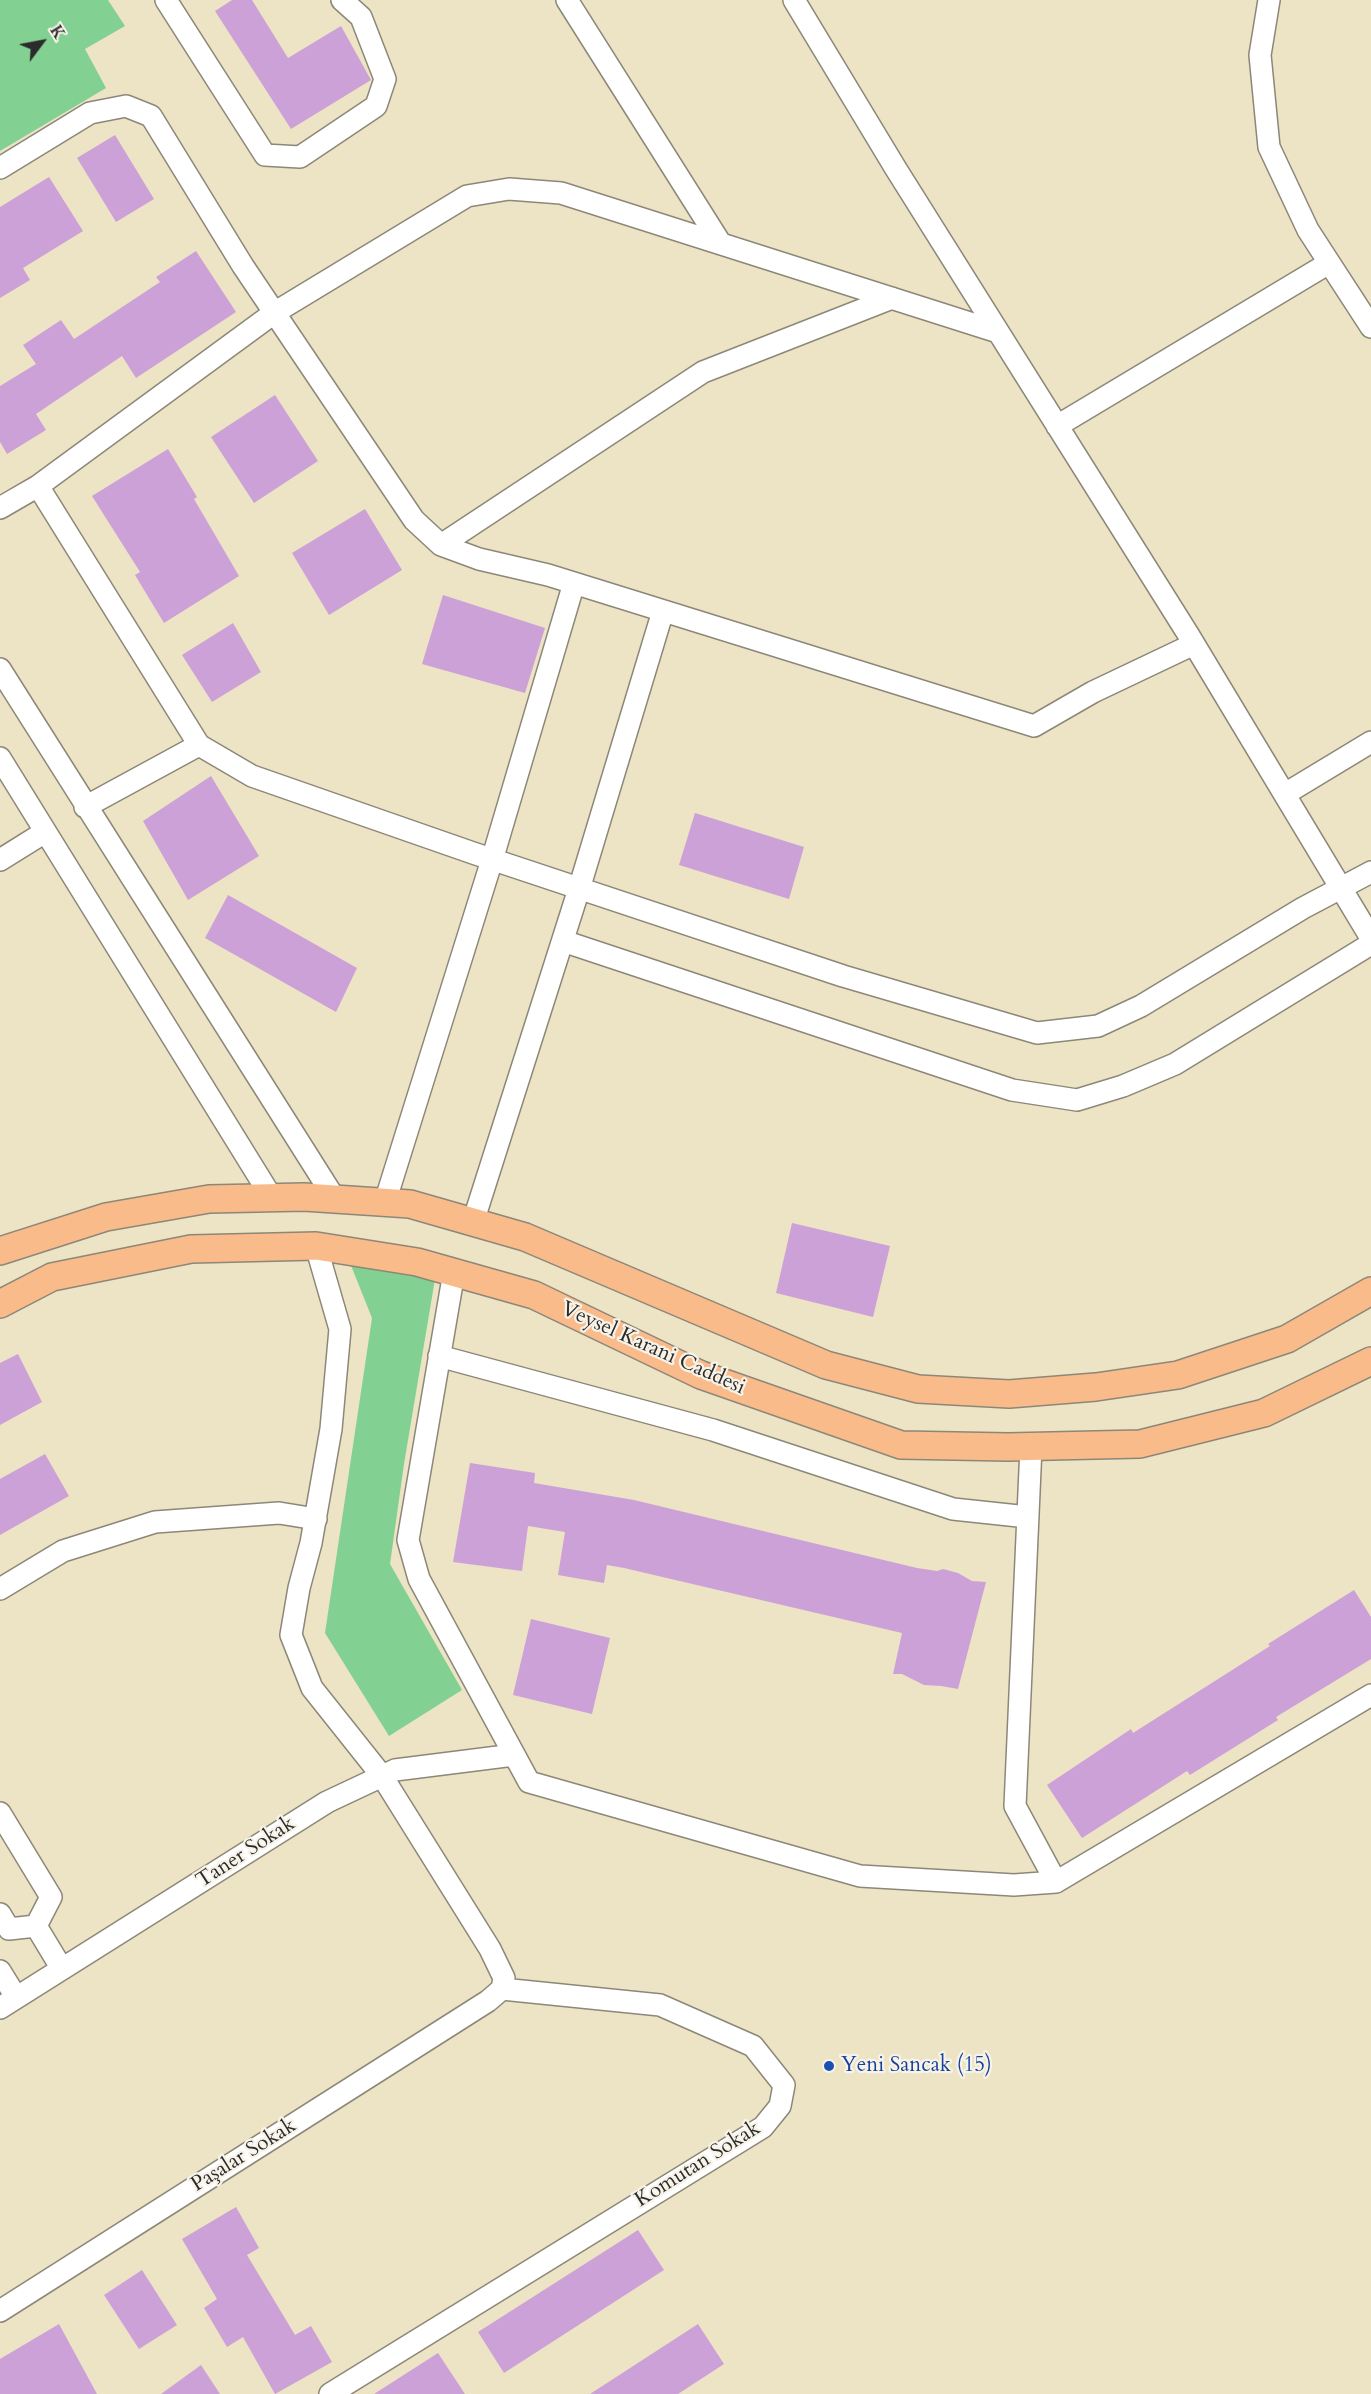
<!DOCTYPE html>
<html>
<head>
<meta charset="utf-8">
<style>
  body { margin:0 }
  #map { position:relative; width:1371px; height:2394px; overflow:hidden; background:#ede3c5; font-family:Cardo,serif }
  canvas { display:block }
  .north { position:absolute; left:12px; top:12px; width:60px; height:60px; -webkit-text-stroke:4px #f7f3e8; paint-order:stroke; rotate:58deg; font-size:16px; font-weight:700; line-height:24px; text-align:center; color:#2b2b2b }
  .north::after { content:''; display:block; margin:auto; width:21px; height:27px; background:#2b2b2b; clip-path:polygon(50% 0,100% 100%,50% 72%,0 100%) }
</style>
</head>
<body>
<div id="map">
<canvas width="1371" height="2394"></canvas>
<div class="north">K</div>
</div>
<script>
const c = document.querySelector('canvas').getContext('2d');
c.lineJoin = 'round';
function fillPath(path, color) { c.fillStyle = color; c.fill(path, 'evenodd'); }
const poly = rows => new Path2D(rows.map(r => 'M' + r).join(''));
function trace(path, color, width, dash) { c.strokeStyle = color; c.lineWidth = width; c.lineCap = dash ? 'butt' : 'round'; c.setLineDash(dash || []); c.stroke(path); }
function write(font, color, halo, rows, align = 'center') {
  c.font = font + ' Cardo,serif'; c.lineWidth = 4.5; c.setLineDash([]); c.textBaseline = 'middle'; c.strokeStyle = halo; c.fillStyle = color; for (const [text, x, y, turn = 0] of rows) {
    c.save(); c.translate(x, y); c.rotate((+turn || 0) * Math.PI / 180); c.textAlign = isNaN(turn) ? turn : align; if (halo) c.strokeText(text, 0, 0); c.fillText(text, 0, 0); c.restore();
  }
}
const green = poly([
  [0,0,108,0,125,26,85,49,106,88,0,151],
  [350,1263,435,1279,404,1464,390,1564,462,1690,389,1736,325,1633,372,1318]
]);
const building = poly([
  [232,0,252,0,288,58,341,26,371,80,291,129,215,11],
  [115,135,154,199,116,222,77,158],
  [49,177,83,231,23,268,30,280,0,298,0,207],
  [196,251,236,312,136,378,122,356,36,414,46,430,7,454,0,442,0,386,36,364,23,345,61,320,74,339,160,282,156,277],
  [275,395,318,461,254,503,211,437],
  [168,449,197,497,194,499,239,576,164,623,135,575,140,572,92,496],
  [365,509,402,570,329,615,292,553],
  [443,595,545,628,525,693,422,664],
  [233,623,261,672,212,702,182,655],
  [211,776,259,856,188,900,143,821],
  [695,813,804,847,789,899,679,865],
  [228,895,357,968,336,1012,205,938],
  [792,1223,890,1246,873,1317,776,1293],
  [18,1354,42,1402,0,1425,0,1363],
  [45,1454,69,1496,0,1535,0,1479],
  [470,1463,535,1473,534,1483,634,1500,917,1568,937,1571,943,1569,958,1573,972,1581,986,1582,958,1689,941,1686,924,1685,902,1674,893,1674,902,1633,624,1568,607,1565,604,1583,558,1575,565,1532,528,1526,522,1571,453,1562],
  [1354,1590,1371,1617,1371,1659,1276,1717,1278,1720,1190,1775,1187,1771,1082,1838,1047,1785,1131,1729,1133,1733,1270,1646,1268,1644],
  [531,1619,610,1638,592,1714,513,1695],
  [236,2207,259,2248,247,2255,295,2335,311,2326,332,2362,275,2394,243,2337,227,2347,204,2308,217,2299,182,2239],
  [638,2230,664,2270,504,2373,478,2332],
  [142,2270,177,2325,139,2349,104,2295],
  [59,2324,97,2394,0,2394,0,2359],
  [698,2324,724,2364,678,2394,590,2394],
  [438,2353,465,2394,374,2394],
  [201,2365,220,2394,161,2394]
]);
const minor = poly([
  [166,0,265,155,300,157,376,106,385,79,361,17,342,0],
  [567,0,721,244],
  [794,0,896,169,1188,634,1371,938],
  [1269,0,1260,55,1269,147,1308,230,1371,327],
  [0,168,90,113,126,106,151,116,243,266,414,520,441,545,479,559,548,575,1034,726,1093,692,1194,644],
  [1057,426,1329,263],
  [38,486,199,745,252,776,473,853,843,976,1037,1033,1098,1026,1141,1006,1303,908,1371,872],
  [0,508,38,486,274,313,467,196,509,189,561,193,998,332],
  [441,545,703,372,892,298],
  [0,669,335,1199],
  [0,758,272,1198],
  [1285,794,1371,742],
  [85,807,199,745],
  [0,860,45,832],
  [563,941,1012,1090,1077,1100,1123,1086,1175,1064,1371,944],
  [385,1202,492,860,574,583],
  [473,1222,579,889,663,611],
  [454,1272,408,1540,419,1579,529,1782,860,1876,1014,1885,1056,1882],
  [439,1356,713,1430,953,1509,1028,1517],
  [1031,1447,1015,1806,1056,1882,1371,1695],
  [0,1589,63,1551,155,1522,279,1513,316,1519],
  [0,1813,51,1897,36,1926,9,1929,0,1914],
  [36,1926,62,1969],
  [0,1971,16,1997],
  [0,2008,327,1802,395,1770,514,1755],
  [0,2311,488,2001,502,1989,504,1978,490,1949,382,1776,312,1688,291,1635,299,1588,311,1543,331,1429,340,1329,316,1246],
  [330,2394,763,2127,780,2106,784,2085,753,2046,660,2005,502,1989]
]);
const major = poly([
  [0,1251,106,1217,209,1199,304,1197,410,1204,525,1237,826,1365,918,1389,1009,1394,1096,1387,1178,1375,1287,1339,1371,1291],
  [0,1304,52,1277,191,1249,316,1246,417,1262,534,1295,701,1375,901,1445,1008,1447,1140,1444,1264,1413,1371,1361]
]);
const markers = [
  [829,2066,6,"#1a4fb4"]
];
const streetNames = [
  ["Veysel Karani Caddesi",653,1349,24],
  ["Taner Sokak",246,1853,-33],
  ["Paşalar Sokak",244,2156,-32],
  ["Komutan Sokak",698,2165,-32]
];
const transitNames = [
  ["Yeni Sancak (15)",841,2066]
];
fillPath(green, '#82d192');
fillPath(building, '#cca1d7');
trace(minor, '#8c8778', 24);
trace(major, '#8c8778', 30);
trace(minor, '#fff', 21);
trace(major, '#fabb8b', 27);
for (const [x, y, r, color] of markers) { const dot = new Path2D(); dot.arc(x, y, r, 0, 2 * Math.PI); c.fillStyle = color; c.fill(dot); trace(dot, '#f7f3e8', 2); }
write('21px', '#2b2b2b', '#f7f3e8', streetNames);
write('21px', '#164399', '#f7f3e8', transitNames, 'left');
</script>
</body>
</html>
